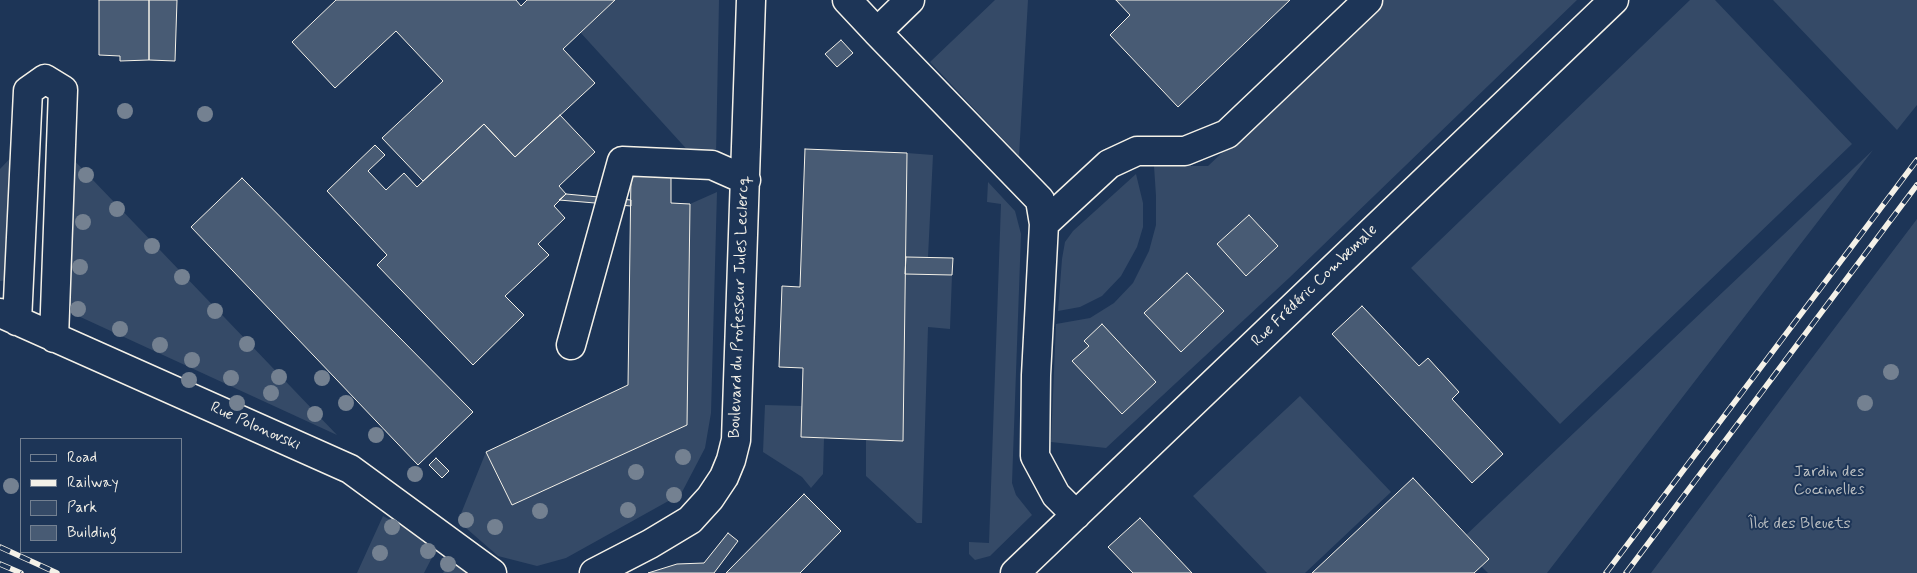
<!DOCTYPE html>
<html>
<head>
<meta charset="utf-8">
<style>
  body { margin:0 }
  #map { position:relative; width:1917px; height:573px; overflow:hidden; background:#1d3557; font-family:Mynerve,sans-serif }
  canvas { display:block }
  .legend { position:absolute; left:20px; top:438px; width:162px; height:115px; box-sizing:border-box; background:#1d3557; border:1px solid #738091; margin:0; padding:6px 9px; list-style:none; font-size:15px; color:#f4f1e8 }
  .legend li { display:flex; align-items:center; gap:10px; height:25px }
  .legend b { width:25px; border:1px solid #738091 }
</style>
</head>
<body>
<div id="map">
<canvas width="1917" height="573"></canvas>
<ul class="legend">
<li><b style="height:6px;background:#1d3557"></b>Road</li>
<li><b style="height:6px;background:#f4f1e8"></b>Railway</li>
<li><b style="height:14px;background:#354a67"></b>Park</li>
<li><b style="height:14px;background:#485b74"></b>Building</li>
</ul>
</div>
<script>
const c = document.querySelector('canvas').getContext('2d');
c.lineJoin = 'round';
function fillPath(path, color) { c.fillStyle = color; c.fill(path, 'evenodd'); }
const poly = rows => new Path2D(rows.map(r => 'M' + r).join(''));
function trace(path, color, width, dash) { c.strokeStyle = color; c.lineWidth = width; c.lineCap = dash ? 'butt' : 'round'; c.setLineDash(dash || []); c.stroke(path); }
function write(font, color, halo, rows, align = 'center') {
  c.font = font + ' Mynerve,sans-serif'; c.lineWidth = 4; c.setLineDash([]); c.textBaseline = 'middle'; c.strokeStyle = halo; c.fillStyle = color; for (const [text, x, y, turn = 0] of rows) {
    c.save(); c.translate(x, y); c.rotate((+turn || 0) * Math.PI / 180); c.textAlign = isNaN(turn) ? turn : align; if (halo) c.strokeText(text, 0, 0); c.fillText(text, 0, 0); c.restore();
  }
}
const green = poly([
  [615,0,719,0,716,156,692,155,580,32],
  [995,0,1028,0,1019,156,930,62],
  [1384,0,1577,0,1289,278,1106,448,1051,442,1056,324,1090,318,1114,303,1133,283,1149,251,1156,225,1156,196,1154,166,1208,166],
  [1690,0,1715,0,1852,144,1560,424,1411,268],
  [1773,0,1917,0,1917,105,1897,130],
  [18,150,8,280,0,281,0,169],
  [1873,150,1547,573,1488,573,1481,566,1488,559,1466,535],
  [907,153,933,155,928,257,906,257],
  [69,155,337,435,63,309],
  [1136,174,1143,203,1143,227,1137,247,1121,276,1102,296,1080,307,1058,311,1062,259,1065,242,1073,231],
  [988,182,1015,211,1021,234,1012,483,1016,495,1032,515,990,556,975,560,969,554,969,542,989,543,1001,204,987,202],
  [717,192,711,413,705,448,681,494,566,558,537,566,498,556,458,521,486,452,512,505,686,425,690,204],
  [1917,219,1917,573,1651,573,1787,391],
  [905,274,952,275,950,329,928,327,922,523,917,523,866,476,866,439,903,440],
  [1300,396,1391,492,1305,573,1267,573,1193,496],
  [765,405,802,406,801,437,824,438,823,474,811,488,802,477,763,452],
  [383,516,438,546,424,573,357,573],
  [452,557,473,573,443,573]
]);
const building = poly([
  [99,0,149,0,149,60,120,61,120,56,99,55,99,0],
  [149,0,177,0,175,61,149,60,149,0],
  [336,0,516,0,521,6,527,0,615,0,563,49,595,83,515,157,484,124,423,181,382,138,443,81,396,31,335,88,292,42,336,0],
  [1116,0,1290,0,1178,107,1110,35,1130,15,1116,0],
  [841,40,853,53,837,67,825,54,841,40],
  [560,115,595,152,559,186,566,194,554,206,565,218,538,244,549,255,505,296,524,315,473,365,377,265,387,255,327,191,375,145,385,155,368,171,386,190,404,173,417,187,484,124,515,157,560,115],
  [805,149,907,153,903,441,801,437,803,368,779,367,782,286,800,287,805,149],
  [631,174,671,175,671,203,690,204,687,425,512,505,486,452,628,385,631,174],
  [242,178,473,412,418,465,191,227,242,178],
  [566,194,631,200,631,206,559,200,566,194],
  [1249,215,1278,246,1246,276,1217,244,1249,215],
  [906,257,953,258,952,275,905,274,906,257],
  [1187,273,1224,311,1181,352,1144,313,1187,273],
  [1362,306,1419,366,1428,358,1459,392,1452,399,1503,454,1472,483,1332,334,1362,306],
  [1102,324,1156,382,1122,414,1072,361,1089,346,1084,341,1102,324],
  [436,458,449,471,442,478,429,465,436,458],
  [1413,478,1489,559,1474,573,1312,573,1413,478],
  [804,494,841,531,800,573,726,573,804,494],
  [1140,518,1192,573,1133,573,1108,547,1140,518],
  [728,533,738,541,714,573,648,573,677,564,704,563,728,533]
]);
const minor = poly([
  [847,0,877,32],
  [910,0,877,32,1040,200,1044,224],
  [0,313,350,469,492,573],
  [17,321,28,91,45,79,63,90,54,338],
  [571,345,622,161,712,165,746,180],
  [1076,515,1056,495,1035,456,1036,375,1044,224,1109,164,1137,151,1185,151,1227,134,1368,0],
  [594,573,650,544,690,520,710,498,724,477,731,460,736,440,751,0],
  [1015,573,1614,0]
]);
const rail = poly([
  [0,547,57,573],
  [0,564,21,573],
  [1606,573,1917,160],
  [1626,573,1917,185]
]);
const trees = [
  [125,111],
  [205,114],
  [86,175],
  [117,209],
  [83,222],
  [152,246],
  [80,267],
  [182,277],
  [78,309],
  [215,311],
  [120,329],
  [247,344],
  [160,345],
  [192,360],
  [1891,372],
  [279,377],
  [231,378],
  [322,378],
  [189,380],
  [271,393],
  [237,403],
  [346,403],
  [1865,403],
  [315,414],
  [376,435],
  [683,457],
  [636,472],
  [415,474],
  [11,486],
  [674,495],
  [628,510],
  [540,511],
  [466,520],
  [392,527],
  [495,527],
  [428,551],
  [380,553],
  [448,564]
];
const streetNames = [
  ["Rue Frédéric Combemale",1315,286,-44],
  ["Boulevard du Professeur Jules Leclercq",740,307,-88],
  ["Rue Polonovski",255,427,24]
];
const parkNames = [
  ["Jardin des",1829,473],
  ["Coccinelles",1829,491],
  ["Îlot des Bleuets",1799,525]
];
fillPath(green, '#354a67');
fillPath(building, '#485b74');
trace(building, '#f4f1e8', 1);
trace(minor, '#f4f1e8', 31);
trace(minor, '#1d3557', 28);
trace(rail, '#f4f1e8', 5.5);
trace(rail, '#1d3557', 4, [11]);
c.fillStyle = '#748191';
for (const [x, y] of trees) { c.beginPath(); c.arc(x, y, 8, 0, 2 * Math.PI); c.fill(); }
write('16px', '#f4f1e8', '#1d3557', streetNames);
write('16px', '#bbbfc1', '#1d3557', parkNames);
</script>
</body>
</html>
